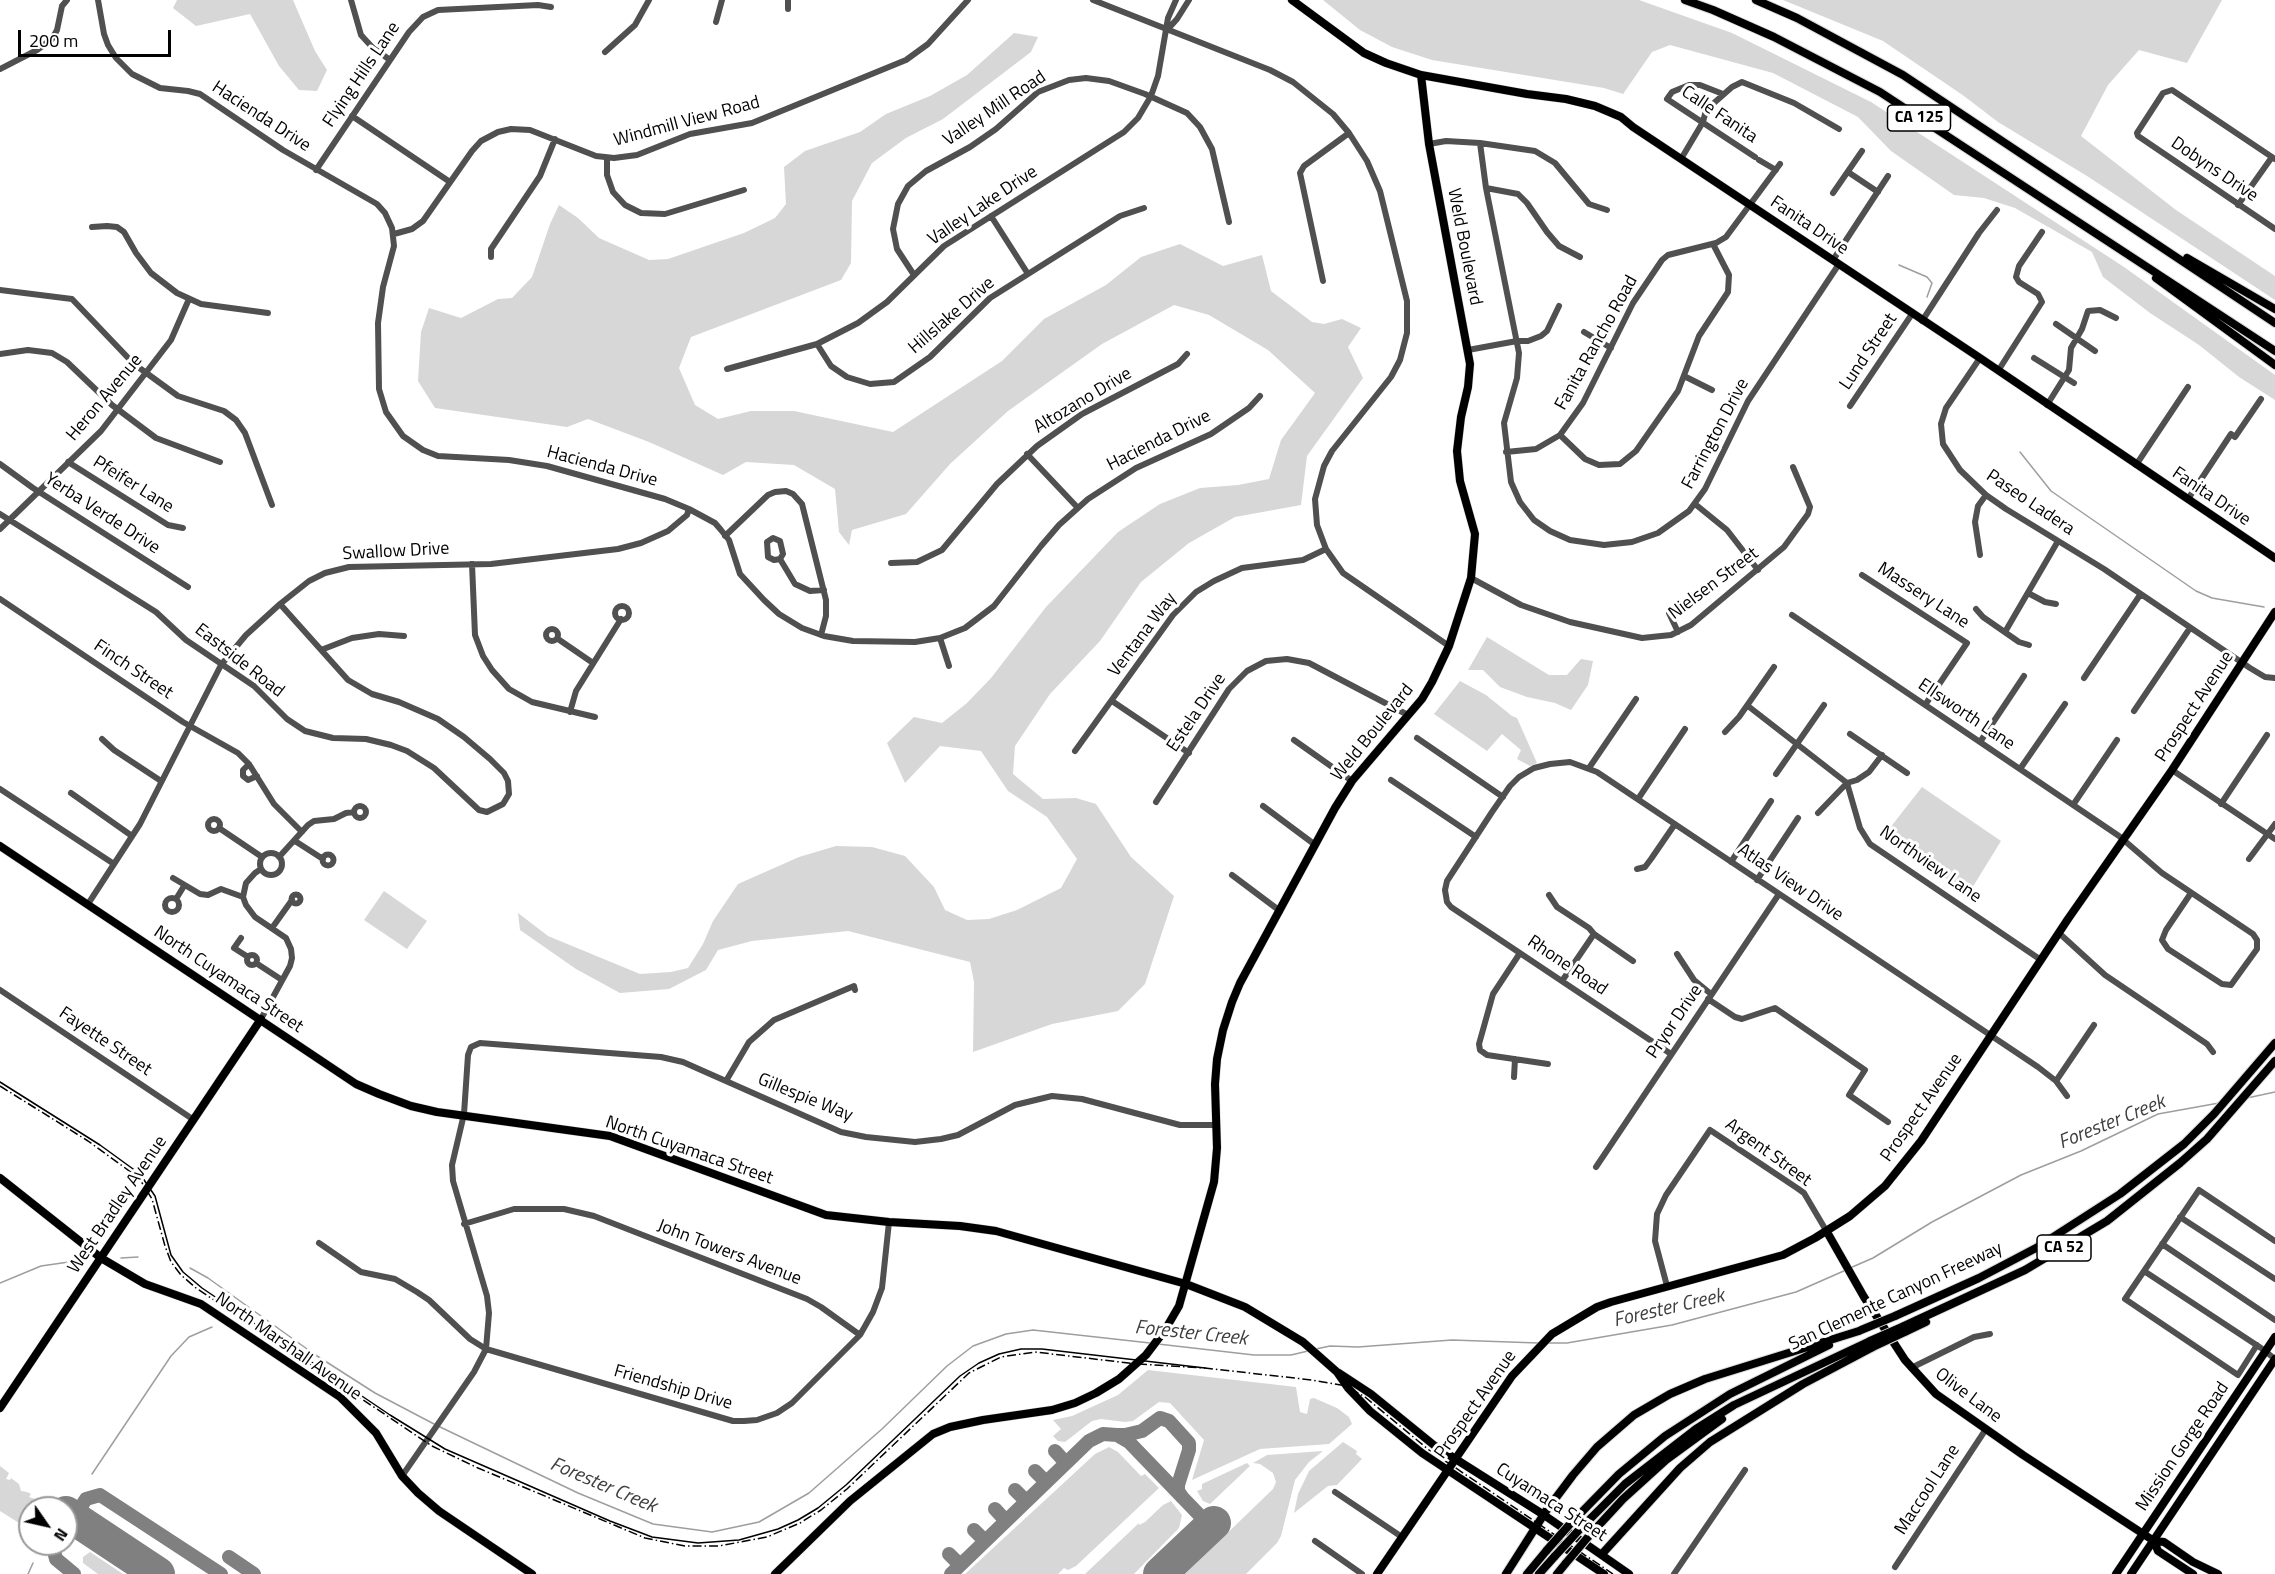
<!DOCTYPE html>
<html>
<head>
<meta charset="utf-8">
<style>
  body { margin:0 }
  #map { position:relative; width:2275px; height:1574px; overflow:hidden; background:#fff; font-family:"Titillium Web",sans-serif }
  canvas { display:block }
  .north { position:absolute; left:18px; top:1496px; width:60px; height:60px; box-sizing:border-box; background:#fff; border:2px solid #999; border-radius:50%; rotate:124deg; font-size:16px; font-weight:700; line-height:24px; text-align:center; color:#000 }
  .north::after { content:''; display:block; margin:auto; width:21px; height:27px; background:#000; clip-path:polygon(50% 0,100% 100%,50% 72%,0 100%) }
  .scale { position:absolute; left:18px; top:30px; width:153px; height:27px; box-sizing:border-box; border:3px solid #000; border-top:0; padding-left:8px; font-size:18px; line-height:21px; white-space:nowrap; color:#000; -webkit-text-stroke:4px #fff; paint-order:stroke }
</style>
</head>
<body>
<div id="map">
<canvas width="2275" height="1574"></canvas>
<div class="north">N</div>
<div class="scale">200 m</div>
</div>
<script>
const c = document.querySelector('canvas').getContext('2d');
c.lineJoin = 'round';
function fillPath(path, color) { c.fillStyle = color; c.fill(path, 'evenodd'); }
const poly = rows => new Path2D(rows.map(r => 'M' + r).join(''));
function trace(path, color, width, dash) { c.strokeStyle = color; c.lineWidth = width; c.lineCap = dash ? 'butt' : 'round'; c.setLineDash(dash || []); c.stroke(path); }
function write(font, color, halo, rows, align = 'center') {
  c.font = font + ' "Titillium Web",sans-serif'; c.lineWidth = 6; c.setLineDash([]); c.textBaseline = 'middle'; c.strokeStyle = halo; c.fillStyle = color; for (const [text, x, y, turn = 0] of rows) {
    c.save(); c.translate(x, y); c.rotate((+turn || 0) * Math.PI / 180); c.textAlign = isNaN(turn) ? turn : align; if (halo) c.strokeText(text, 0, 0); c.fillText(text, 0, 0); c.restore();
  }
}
const green = poly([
  [177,0,293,0,315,51,327,70,317,91,299,90,279,66,250,14,196,26,173,8],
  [1323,0,1639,0,1732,33,1871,102,2124,267,2275,375,2275,400,2239,377,2199,345,2150,313,2103,277,2092,252,2015,208,1984,198,1954,195,1891,151,1858,117,1773,73,1670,45,1652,52,1623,94,1604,88,1432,60,1392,47,1360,30],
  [1783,0,2222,0,2187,63,2139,50,2108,85,2081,136,2176,210,2275,276,2275,300,2087,176,1998,122,1964,96,1883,41],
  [1014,33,1038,37,1031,52,943,119,906,138,872,163,852,201,851,263,841,280,691,337,679,368,695,405,718,419,751,411,794,411,893,432,1002,361,1044,319,1106,285,1141,257,1180,244,1223,266,1262,255,1271,291,1312,322,1324,324,1342,319,1361,328,1348,347,1363,378,1307,456,1301,505,1235,517,1189,543,1141,582,1100,641,1050,694,1015,746,1013,774,1043,799,1076,798,1096,804,1131,857,1174,896,1145,984,1118,1011,1052,1024,973,1052,974,982,970,962,848,931,752,941,718,950,706,970,669,989,620,993,576,969,520,930,518,913,548,936,640,974,671,972,688,968,703,944,713,921,738,884,799,857,836,846,872,847,905,856,934,887,945,910,967,920,989,919,1017,910,1061,888,1077,859,1047,817,1008,791,981,751,940,746,905,783,887,743,914,717,942,723,967,703,991,678,1046,607,1118,532,1160,504,1200,488,1238,485,1269,479,1281,440,1315,393,1268,350,1209,315,1174,305,1102,344,1008,411,950,464,906,514,852,530,849,545,839,532,835,489,794,465,746,462,723,475,649,442,588,419,567,427,435,408,418,381,421,332,429,308,461,318,498,299,512,298,532,277,550,224,559,205,578,218,599,238,649,260,668,259,744,233,775,218,786,204,784,167,805,151,860,132,886,114,930,96,967,75],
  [1487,637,1549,675,1567,675,1581,659,1593,661,1588,685,1571,710,1555,703,1527,697,1500,687,1483,670,1468,670],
  [1460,681,1486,695,1512,716,1517,718,1537,763,1530,766,1517,759,1521,750,1502,734,1487,751,1434,714],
  [1922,787,2001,841,1969,893,1882,838],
  [384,891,427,921,407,949,364,920],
  [1148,1370,1296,1387,1300,1412,1307,1414,1310,1399,1314,1398,1337,1408,1349,1417,1352,1424,1329,1444,1260,1449,1192,1480,1204,1440,1170,1403,1159,1402,1133,1421,1125,1422,1101,1419,1092,1421,1065,1442,1058,1441,1053,1436,1061,1429,1053,1420,1072,1416,1118,1395],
  [1343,1442,1357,1451,1356,1454,1362,1459,1337,1485,1328,1486,1294,1513,1298,1494,1309,1471],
  [1109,1447,1118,1452,1141,1476,1145,1474,1159,1488,1076,1566,1068,1570,1064,1568,1058,1574,965,1574,1095,1454],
  [1323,1451,1309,1462,1295,1480,1281,1536,1277,1543,1246,1574,1185,1574,1273,1489,1276,1482,1273,1473,1260,1464,1253,1463,1267,1455],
  [1247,1463,1250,1466,1210,1504,1203,1501,1197,1491,1202,1489,1202,1484],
  [0,1466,9,1473,6,1479,10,1480,11,1478,19,1484,21,1491,27,1492,31,1494,29,1497,47,1503,52,1508,30,1508,30,1530,0,1511],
  [1171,1501,1182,1515,1179,1528,1134,1574,1085,1574,1139,1523,1139,1525,1145,1522,1163,1505],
  [90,1552,123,1574,98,1574,83,1563,83,1557]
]);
const stream = poly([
  [1899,265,1927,277,1932,283,1927,297],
  [2020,452,2051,491,2196,591,2212,598,2264,607],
  [2247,1098,2275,1092],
  [121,1258,138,1257],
  [190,1268,208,1278,314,1354,375,1393,434,1424],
  [1850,1268,1873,1258,1932,1222,2021,1175,2081,1151,2158,1114,2219,1103],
  [0,1283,41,1266,83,1260],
  [267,1327,274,1326],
  [1549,1343,1567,1343,1672,1325,1796,1292,1846,1270],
  [1158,1344,1254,1355,1291,1355,1308,1351],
  [1316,1349,1330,1346,1358,1347,1452,1340,1538,1343],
  [438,1426,578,1493,653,1524,712,1532,759,1522,809,1493,882,1429,947,1366,973,1346,1006,1334,1033,1330,1150,1343],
  [92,1474,171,1356,189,1337,212,1327],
  [28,1574,33,1563]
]);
const taxiway = poly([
  [1117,1435,1125,1435,1142,1431,1160,1418,1169,1421,1189,1443,1189,1450,1178,1485,1178,1491,1182,1497],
  [1055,1451,1066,1463],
  [1035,1471,1046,1482],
  [1015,1490,1026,1501],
  [995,1509,1006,1521],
  [66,1530,86,1499,100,1495,221,1574],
  [974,1530,985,1541],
  [57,1544,54,1551,56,1559,74,1574],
  [949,1554,960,1565],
  [229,1557,254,1574],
  [951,1574,1089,1441,1103,1434,1117,1435,1129,1442,1210,1526]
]);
const runway = poly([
  [66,1513,158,1574],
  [1160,1574,1214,1523]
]);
const minor = poly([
  [98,0,104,34,108,45,116,58,132,74,160,88,188,91,200,94,283,150,377,204,385,213,392,228,394,246,383,287,378,323,379,389,386,412,403,436,423,450,438,456,509,460,547,466,665,499,689,509,715,523,721,530,729,540,740,574,764,600,779,614,802,628,824,636,853,641,915,642,940,638,965,628,994,606,1041,546,1059,525,1088,499,1136,468,1211,434,1249,408,1260,396],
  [351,0,361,35,372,47,390,60],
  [1093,0,1270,70,1293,82,1333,114,1349,133,1367,161,1380,191,1407,301,1407,333,1400,360,1391,377,1332,451,1324,466,1315,499,1317,525,1326,549,1343,573,1449,646],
  [788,9,788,0],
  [716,22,722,0],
  [1168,29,1177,19,1189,0],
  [605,52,635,25,649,0],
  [0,69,37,50,52,39,57,30,62,6,67,0],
  [1723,94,1700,85,1689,85,1672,92,1667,99,1755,157],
  [352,116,450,182],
  [1480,143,1486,188,1519,353,1517,378,1504,423,1511,482,1520,502,1534,520,1550,531,1570,540,1604,545,1632,542,1658,533,1689,511,1705,489,1748,401,1839,264],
  [1429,144,1446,141,1480,143,1535,151,1555,163,1589,204,1607,210],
  [607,158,607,175,613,192,625,205,641,213,665,214,744,190],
  [1681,159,1703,122,1706,110,1732,87,1742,82,1794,103,1839,129],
  [2275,159,2172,90,2163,93,2137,133,2138,136,2275,229],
  [1759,160,1776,170],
  [316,170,409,32,423,17,438,10,538,5,551,7],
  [1848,172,1878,192],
  [1486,188,1518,194,1527,203,1547,232,1559,246,1580,257],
  [1833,193,1862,151],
  [2238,205,2272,157],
  [991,216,1028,274],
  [92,227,107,226,117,227,124,232,136,253,151,273,177,293,201,304,268,313],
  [394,234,412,229,423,221,472,151,481,141,498,132,511,129,530,130,596,156,614,158,637,155,690,134,752,123,906,60,928,44,968,0],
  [491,257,491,249,540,176,555,139],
  [1833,260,1888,176],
  [914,275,897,249,893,229,898,204,908,186,926,171,970,147,996,129,1038,92,1069,80,1086,78,1109,81,1145,94,1187,113,1200,127,1212,149,1229,222],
  [1323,281,1300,173,1304,166,1349,133],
  [0,290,72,299,134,364,178,396,224,411,236,420,245,433,272,505],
  [1922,321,1979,233,1997,210],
  [2056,324,2095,351],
  [1584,332,1611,348],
  [817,344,831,366,847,377,870,384,894,382,930,357,990,298,1120,216,1144,208],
  [1468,350,1517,341,1528,341,1541,336,1547,331,1559,306],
  [0,354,28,350,52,353,67,362,112,405,156,438,220,462],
  [1980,358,1946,408,1941,424,1943,444,1960,470,1986,495,2006,509,2104,569,2250,668,2265,677,2275,678],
  [2034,358,2074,383],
  [727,369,817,344,858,323,887,302,944,246,1124,132,1138,118,1151,96,1158,76,1168,18,1176,0],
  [1998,371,2042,302,2038,294,2019,282,2016,277,2019,266,2042,232],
  [1684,376,1712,390],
  [2047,405,2069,370,2071,348,2082,329,2088,311,2100,310,2116,318],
  [1850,406,1912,314],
  [1560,435,1585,459,1599,465,1620,464,1636,451,1678,391,1699,336,1728,292,1729,275,1713,244],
  [1506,452,1536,449,1560,435,1583,403,1633,303,1662,260,1668,255,1716,243,1726,237,1780,164],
  [1027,454,1077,507],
  [68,462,168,525,183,528],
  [0,464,33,488,188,587],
  [2136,465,2188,387],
  [2188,499,2231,434,2235,437,2261,399],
  [1695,504,1727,530,1758,570],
  [0,514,156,612,186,640,254,686,287,719,305,731,333,738,366,739,391,745,407,751,434,768,479,810,487,812,503,804,509,794,508,781,504,773,490,759,464,737,438,719,399,702,372,694,348,680,280,604],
  [0,529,101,431,171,340,189,299],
  [725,536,768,495,775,492,786,491,793,494,802,504,826,600,826,616,821,635],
  [1980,555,1975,522,1978,506,1986,495],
  [780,559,774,560,768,557,767,542,773,538,780,541,783,554,780,559,795,584,810,591,824,590],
  [891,563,917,562,942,550,997,484,1037,446,1082,414,1178,364,1187,354],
  [472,564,475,635,483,656,492,670,509,689,532,702,595,717],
  [1862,575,1967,643,1925,705],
  [1471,578,1521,605,1570,622,1642,638,1671,635,1691,625,1784,547,1808,514,1810,507,1793,467],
  [2028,593,2045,602,2056,604],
  [0,599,183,722,238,753,249,764,274,804,302,832],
  '615 613a7 7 0 1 1 14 0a7 7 0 1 1-14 0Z',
  [1976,609,1983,617,2019,642,2029,645],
  [1669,613,1678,632],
  [1792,615,2119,836,2162,873,2253,934,2257,940,2257,949,2231,985,2222,984,2168,949,2162,940,2166,930,2191,893],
  '546 635a6 6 0 1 1 12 0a6 6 0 1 1-12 0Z',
  [2005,632,2058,541],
  [940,638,949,666],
  [558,639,593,663],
  [321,650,352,638,379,634,404,636],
  [2084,678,2140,595],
  [1112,701,1189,753],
  [1748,706,1847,783,1860,828,1870,844,2041,960],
  [2134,711,2190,628],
  [570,712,576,691,621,619],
  [1725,732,1739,717,1774,667],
  [1850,734,1907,773],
  [1417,738,1503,797],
  [102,739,114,750,161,781],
  [1294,740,1352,781],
  [1980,742,2024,676],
  [1075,751,1173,615,1196,592,1214,581,1242,568,1303,560,1326,549],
  [249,764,243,770,243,776,248,780,257,776],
  [1589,768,1636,699],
  [2020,769,2065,704],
  [2172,770,2275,839],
  [1776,774,1824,705],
  [1391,780,1476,837],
  [0,789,114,864],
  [71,793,132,836],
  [1638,799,1685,729],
  [1156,802,1229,689,1247,671,1266,661,1287,659,1309,663,1408,715],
  [2221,804,2267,735],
  [2073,805,2117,740],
  [1263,806,1314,844],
  '354 812a6 6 0 1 1 12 0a6 6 0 1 1-12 0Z',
  [1818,813,1847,783,1857,780,1869,772,1882,755],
  '208 825a6 6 0 1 1 12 0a6 6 0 1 1-12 0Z',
  [219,828,262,857],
  [295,841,323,859],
  '260 864a11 11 0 1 1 22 0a11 11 0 1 1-22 0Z',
  '322.5 860a5.5 5.5 0 1 1 11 0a5.5 5.5 0 1 1-11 0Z',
  [279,857,308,825,314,821,334,819,346,813,354,812],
  [2249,859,2275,824],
  [1731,862,1771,801],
  [1637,869,1645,867,1651,859,1675,824],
  [1232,875,1280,911],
  [173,878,200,894,208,895,221,889,243,897],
  [1757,880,1798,818],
  '291.5 899a4.5 4.5 0 1 1 9 0a4.5 4.5 0 1 1-9 0Z',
  [1549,895,1557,907,1589,928,1594,934,1633,961],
  '165 905a7 7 0 1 1 14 0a7 7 0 1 1-14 0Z',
  [176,899,184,886],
  [88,904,140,824,221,665,246,635,280,604,309,581,325,573,349,567,491,564,618,549,641,543,668,531,687,515,689,509],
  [272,928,292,900],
  [2059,933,2105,975,2207,1044,2213,1052],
  [241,938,234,948,248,957],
  [1520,953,1493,994,1479,1044,1480,1050,1487,1055,1548,1064],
  [1677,954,1694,980,1711,994],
  '247 960a5 5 0 1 1 10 0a5 5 0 1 1-10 0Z',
  [256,963,282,980],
  [1562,981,1594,934],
  [0,990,194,1120],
  [1708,999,1735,1017,1742,1019,1775,1008,1865,1070,1849,1095,1888,1122],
  [261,1019,290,966,292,958,291,949,286,938,255,917,246,905,243,897,246,883,255,873,261,869],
  [1671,1054,1451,907,1447,902,1445,890,1447,881,1492,812,1510,786,1519,777,1534,768,1550,764,1570,762,1597,772,2038,1067,2056,1081,2067,1096],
  [1514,1077,1515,1059],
  [726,1081,749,1042,774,1020,854,986,855,990],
  [2056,1081,2094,1025],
  [1596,1167,1779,894],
  [2180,1217,2275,1279],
  [464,1224,514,1209,564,1209,594,1216,807,1299,821,1307,860,1335],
  [319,1243,361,1272,395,1279,417,1292,429,1300,470,1339,486,1349,733,1421,744,1421,757,1420,777,1413,792,1403,860,1335,873,1312,882,1288,889,1222],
  [2162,1244,2275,1320],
  [2144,1271,2261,1348,2275,1359],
  [1667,1286,1655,1241,1657,1214,1666,1195,1710,1130,1797,1188,1804,1193,1827,1232],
  [2257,1345,2238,1375,2125,1299,2199,1190,2275,1241],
  [1911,1368,1974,1337,1990,1334],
  [402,1476,474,1372,486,1349,489,1313,487,1296,453,1181,452,1165,464,1114,468,1055,471,1047,480,1043,661,1057,683,1062,841,1132,866,1137,915,1142,941,1139,958,1135,1015,1105,1052,1096,1082,1099,1180,1125,1217,1125],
  [1335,1492,1402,1537],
  [1315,1541,1362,1574],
  [1895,1567,1986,1429],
  [1674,1574,1745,1470]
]);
const major = poly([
  [1292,0,1364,53,1386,63,1421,75,1527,94,1566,99,1595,106,1621,117,1633,127,1980,358,2275,558],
  [0,846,356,1084,379,1094,411,1106,437,1112,610,1136,826,1215,889,1222,960,1226,996,1231,1186,1284,1245,1307,1303,1342,1337,1372,1348,1388,1370,1411,1422,1453,1604,1574],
  [0,1178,101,1258,145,1284,201,1304,340,1397,376,1433,402,1476,418,1493,439,1511,532,1574],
  [1827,1232,1864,1297,1905,1360,1936,1394,2023,1455,2154,1541,2164,1542,2193,1562,2218,1574],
  [1339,1373,1371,1394,1435,1446,1544,1515,1629,1574],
  [0,1408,261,1019],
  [2154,1541,2158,1551,2193,1574],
  [775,1574,850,1501,933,1434,950,1427,983,1420,1052,1410,1075,1403,1096,1393,1119,1379,1146,1355,1165,1330,1179,1306,1214,1182,1217,1148,1215,1084,1217,1059,1223,1030,1232,1002,1240,983,1335,808,1352,781,1422,699,1432,682,1449,646,1471,578,1475,534,1460,481,1457,451,1461,417,1468,387,1470,364,1429,144,1421,75],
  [1377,1574,1512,1376,1552,1334,1597,1307,1611,1302,1783,1255,1815,1238,1850,1216,1885,1186,1921,1141,2068,919,2172,770,2275,612],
  [2116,1574,2275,1337],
  [2131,1574,2275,1359]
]);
const highway = poly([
  [1685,0,1713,10,1774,37,1880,92,2275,351],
  [1756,0,1797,18,1903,75,2275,323],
  [2187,258,2275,309],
  [2156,278,2275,365],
  [1895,1316,1979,1278,2036,1248,2120,1194,2184,1144,2214,1114,2275,1043],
  [1902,1327,2025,1270,2107,1221,2180,1163,2207,1139,2275,1061],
  [1905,1332,1926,1322],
  [1570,1524,1619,1474,1665,1436,1730,1394,1829,1345],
  [1579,1530,1625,1484,1696,1429,1734,1405,1870,1341],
  [1588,1537,1623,1499,1666,1460,1722,1419],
  [1602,1554,1680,1468,1710,1442,1803,1384,1873,1347],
  [1506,1574,1546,1511,1573,1475,1597,1447,1634,1415,1670,1394,1705,1379,1859,1331],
  [1527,1574,1547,1550],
  [1539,1574,1555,1556],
  [1557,1574,1566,1563]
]);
const tram = poly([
  [0,1082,100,1145,140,1174,155,1196,171,1255,183,1272,202,1288,390,1415,445,1449,610,1521,652,1537,698,1543,739,1540,778,1529,798,1520,818,1508,846,1485,960,1376,979,1363,999,1354,1021,1349,1042,1349,1205,1368]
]);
const rail = poly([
  [0,1086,88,1141,139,1178,152,1199,165,1246,171,1262,181,1275,196,1288,432,1446,478,1468,645,1538,685,1546,719,1546,767,1537,800,1523,821,1510,847,1489,969,1373,1001,1357,1035,1352,1137,1364,1205,1368,1312,1380,1346,1386,1365,1397,1429,1450,1613,1574]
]);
const highwayBridge = poly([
  [1861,1330,1895,1316],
  [1870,1341,1902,1327],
  [1873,1347,1905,1332],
  [1547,1550,1570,1524],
  [1555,1556,1579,1530],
  [1566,1563,1588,1537]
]);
const shields = [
  [1919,118,63],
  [2064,1248,54]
];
const shieldNames = [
  ["CA 125",1919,118],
  ["CA 52",2064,1248]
];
const streetNames = [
  ["Flying Hills Lane",362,75,-56],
  ["Valley Mill Road",995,109,-34],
  ["Calle Fanita",1719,115,34],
  ["Hacienda Drive",261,117,33],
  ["Windmill View Road",687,122,-15],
  ["Dobyns Drive",2214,170,34],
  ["Valley Lake Drive",983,206,-34],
  ["Fanita Drive",1809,226,34],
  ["Weld Boulevard",1464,247,79],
  ["Hillslake Drive",952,316,-41],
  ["Fanita Rancho Road",1597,343,-61],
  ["Lund Street",1869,352,-56],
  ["Heron Avenue",105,398,-50],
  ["Altozano Drive",1083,401,-31],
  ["Farrington Drive",1716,434,-62],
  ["Hacienda Drive",1159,441,-27],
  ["Hacienda Drive",602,467,15],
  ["Pfeifer Lane",133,485,32],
  ["Fanita Drive",2211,497,34],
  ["Paseo Ladera",2030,503,34],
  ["Yerba Verde Drive",102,514,33],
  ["Swallow Drive",396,552,-3],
  ["Nielsen Street",1714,584,-37],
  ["Massery Lane",1923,596,33],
  ["Ventana Way",1143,635,-53],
  ["Eastside Road",239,661,38],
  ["Finch Street",133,670,34],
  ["Prospect Avenue",2195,707,-57],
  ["Estela Drive",1197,713,-56],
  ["Ellsworth Lane",1966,715,34],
  ["Weld Boulevard",1373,733,-51],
  ["Northview Lane",1930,865,35],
  ["Atlas View Drive",1790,883,34],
  ["Rhone Road",1567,966,34],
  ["North Cuyamaca Street",228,980,34],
  ["Pryor Drive",1675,1022,-56],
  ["Fayette Street",105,1042,34],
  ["Gillespie Way",805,1098,22],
  ["Prospect Avenue",1922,1108,-55],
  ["North Cuyamaca Street",689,1151,19],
  ["Argent Street",1768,1153,36],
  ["West Bradley Avenue",118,1205,-56],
  ["John Towers Avenue",729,1253,21],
  ["San Clemente Canyon Freeway",1896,1297,-25],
  ["North Marshall Avenue",288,1347,35],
  ["Friendship Drive",673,1388,16],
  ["Olive Lane",1968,1396,37],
  ["Prospect Avenue",1476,1405,-55],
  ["Mission Gorge Road",2183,1447,-56],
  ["Maccool Lane",1928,1490,-57],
  ["Cuyamaca Street",1551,1503,33]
];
const waterNames = [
  ["Forester Creek",2112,1123,-22],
  ["Forester Creek",1669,1309,-13],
  ["Forester Creek",1191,1334,6],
  ["Forester Creek",603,1486,23]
];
fillPath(green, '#d7d7d7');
trace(stream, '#9e9e9e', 1.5);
trace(taxiway, '#808080', 14);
trace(runway, '#808080', 34);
trace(major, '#dbdbdb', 9);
trace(highway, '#dbdbdb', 10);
trace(minor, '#505050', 6);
trace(major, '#000', 8);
trace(highway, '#000', 8);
trace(tram, '#000', 1.5);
trace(rail, '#000', 1.5, [9, 3, 1.5, 3]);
trace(highwayBridge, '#dbdbdb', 10, []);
trace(highwayBridge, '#000', 8);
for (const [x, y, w] of shields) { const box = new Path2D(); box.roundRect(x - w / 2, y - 13, w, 26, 4.5); c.fillStyle = '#fff'; c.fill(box); trace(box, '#000', 1.5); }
write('bold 16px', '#000', null, shieldNames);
write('18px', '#000', '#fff', streetNames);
write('italic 20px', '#3f3f3f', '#fff', waterNames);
</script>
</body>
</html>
